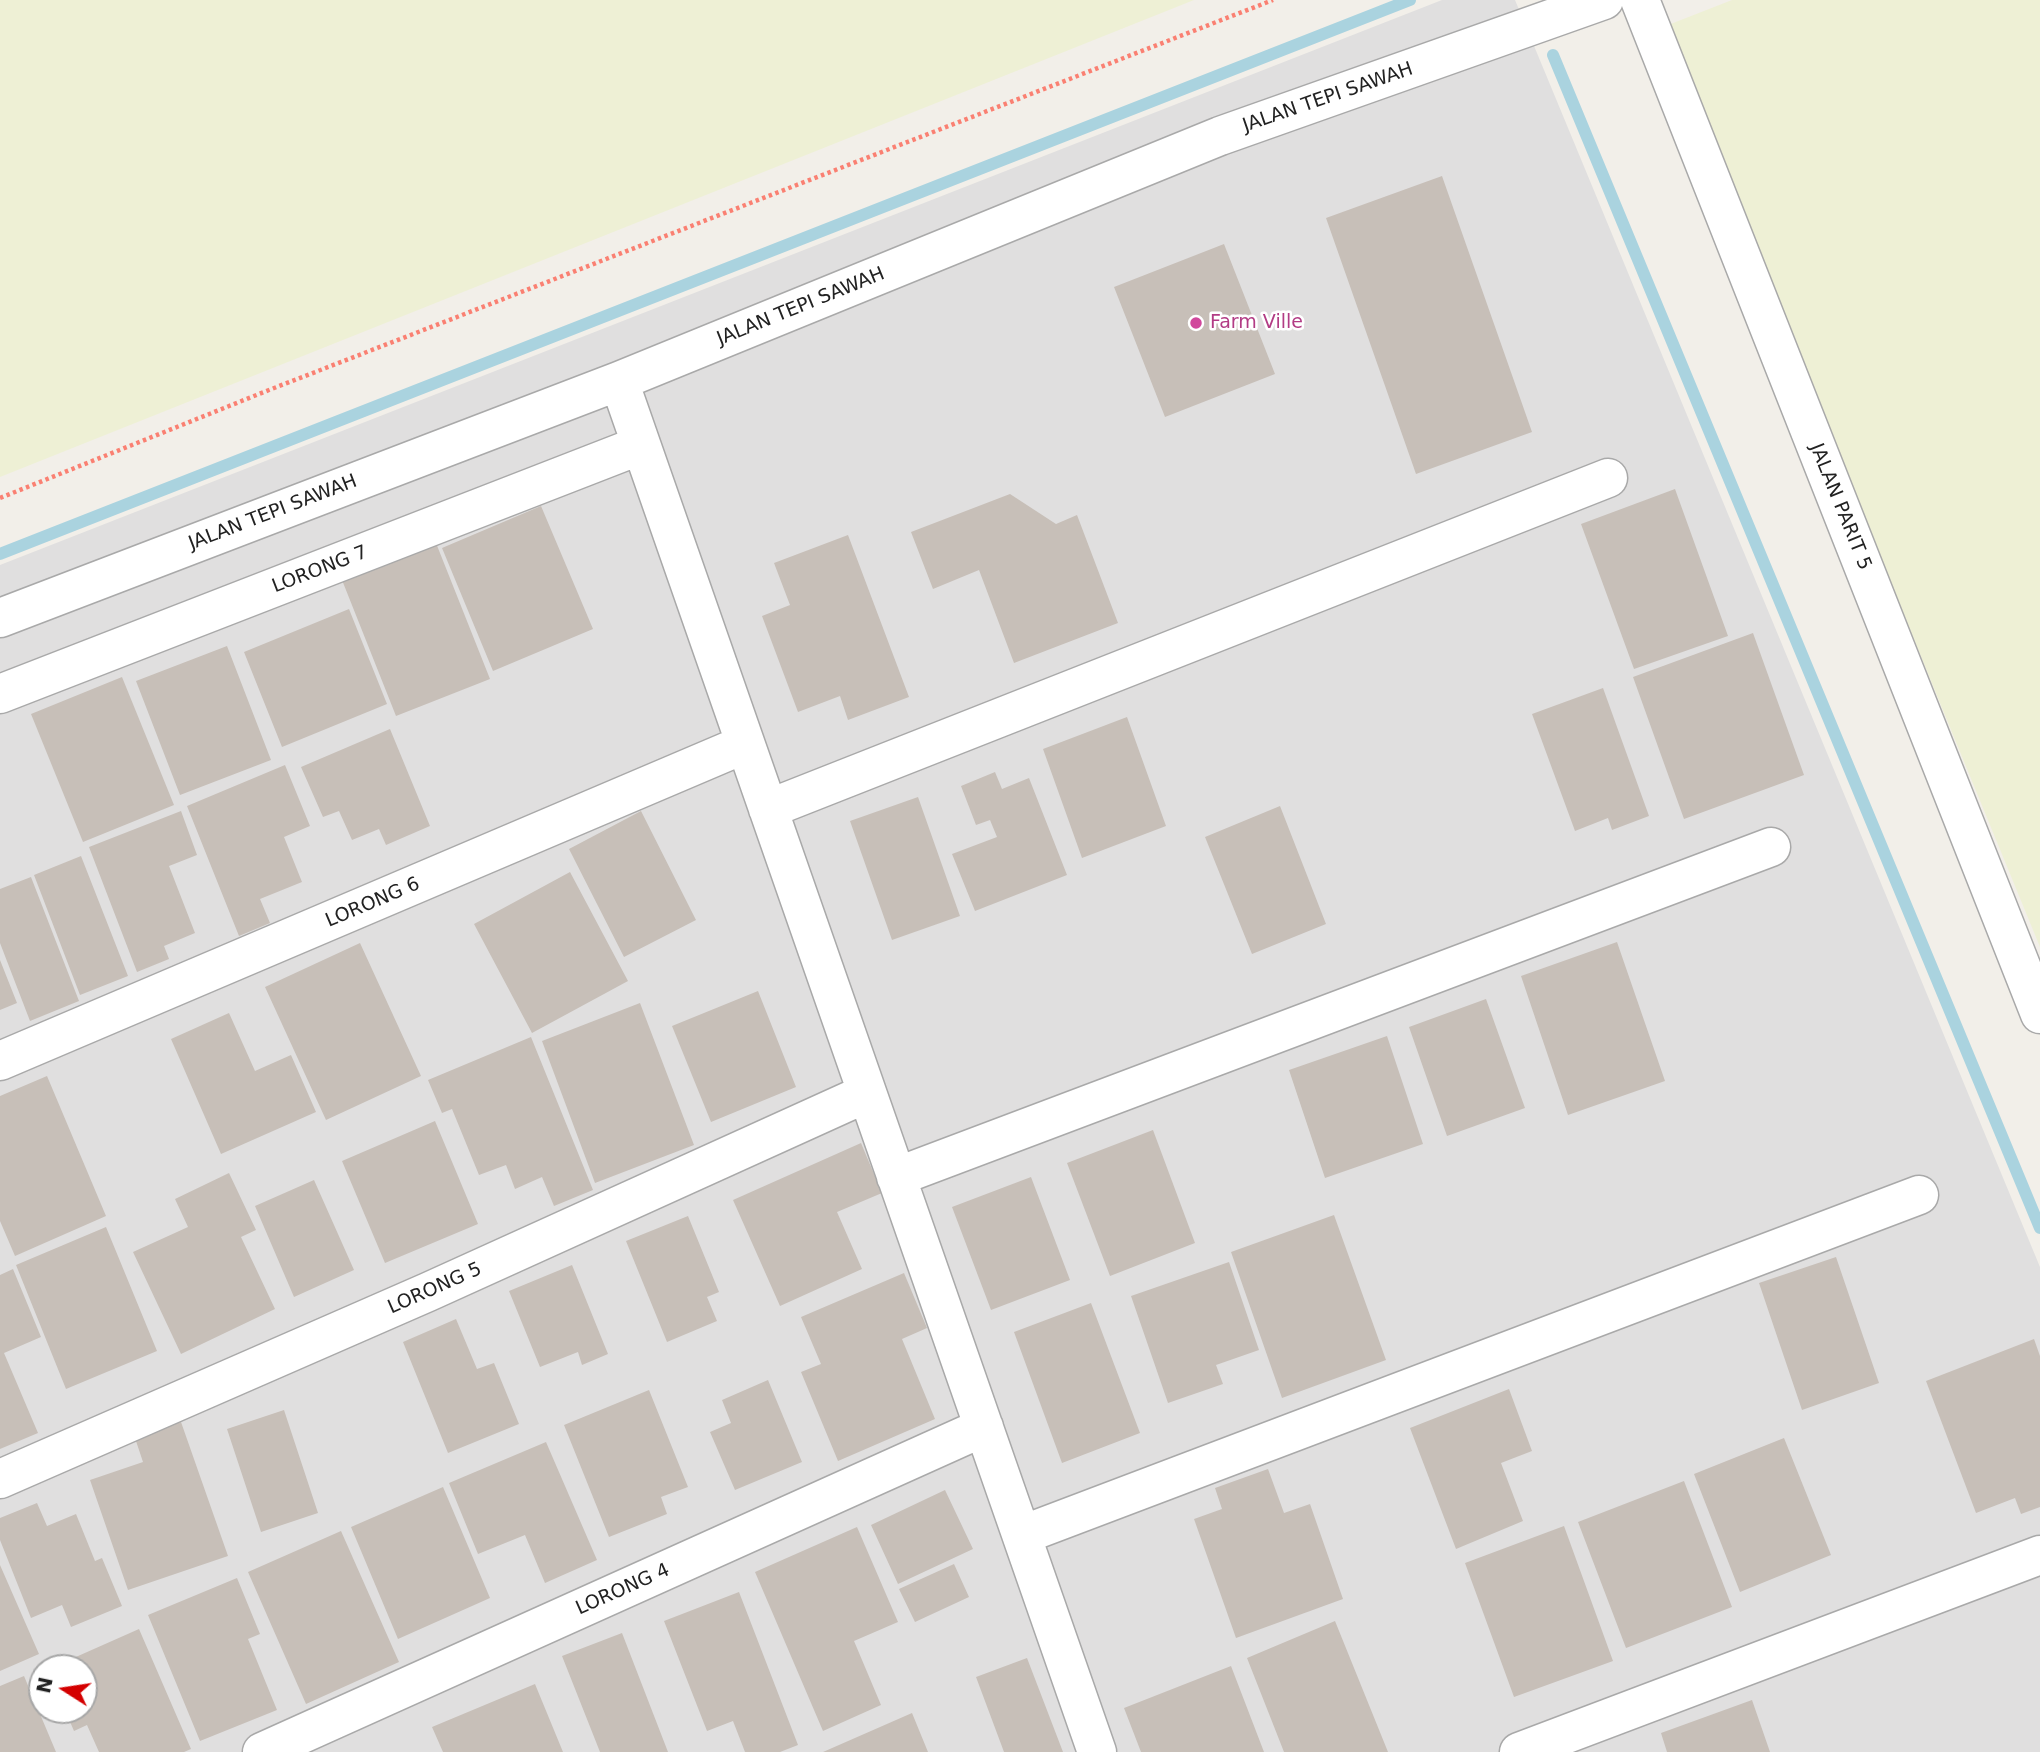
<!DOCTYPE html>
<html>
<head>
<meta charset="utf-8">
<style>
  body { margin:0 }
  #map { position:relative; width:2040px; height:1752px; overflow:hidden; background:#f2efe9; font-family:"DejaVu Sans",sans-serif }
  canvas { display:block }
  .north { position:absolute; left:28px; top:1654px; width:70px; height:70px; box-sizing:border-box; background:#fff; border:2px solid #a7a7a7; border-radius:50%; rotate:282deg; font-size:19px; font-weight:700; line-height:28px; text-align:center; color:#222 }
  .north::after { content:''; display:block; margin:auto; width:24px; height:32px; background:#d40000; clip-path:polygon(50% 0,100% 100%,50% 72%,0 100%) }
</style>
</head>
<body>
<div id="map">
<canvas width="2040" height="1752"></canvas>
<div class="north">N</div>
</div>
<script>
const c = document.querySelector('canvas').getContext('2d');
c.lineJoin = 'round';
function fillPath(path, color) { c.fillStyle = color; c.fill(path, 'evenodd'); }
const poly = rows => new Path2D(rows.map(r => 'M' + r).join(''));
function trace(path, color, width, dash) { c.strokeStyle = color; c.lineWidth = width; c.lineCap = dash ? 'butt' : 'round'; c.setLineDash(dash || []); c.stroke(path); }
function write(font, color, halo, rows, align = 'center') {
  c.font = font + ' "DejaVu Sans",sans-serif'; c.lineWidth = 5; c.setLineDash([]); c.textBaseline = 'middle'; c.strokeStyle = halo; c.fillStyle = color; for (const [text, x, y, turn = 0] of rows) {
    c.save(); c.translate(x, y); c.rotate((+turn || 0) * Math.PI / 180); c.textAlign = isNaN(turn) ? turn : align; if (halo) c.strokeText(text, 0, 0); c.fillText(text, 0, 0); c.restore();
  }
}
const residential = poly([
  [1442,0,1515,0,2040,1267,2040,1752,0,1752,0,565],
  [42,1668,84,1668,84,1710,42,1710]
]);
const farmland = poly([
  [0,0,1194,0,0,477],
  [1732,0,2040,0,2040,947,1663,27]
]);
const stream = poly([
  [1553,55,2040,1228],
  [0,554,1410,0]
]);
const building = poly([
  [1442,176,1532,432,1416,474,1326,218],
  [1224,244,1275,374,1165,417,1114,287],
  [1675,489,1728,636,1634,669,1581,524],
  [1010,494,1056,524,1077,515,1118,623,1014,663,979,570,933,589,911,532],
  [541,506,593,629,493,671,442,548],
  [848,535,909,697,848,720,840,696,798,712,762,616,790,605,774,563],
  [436,543,490,679,396,716,342,580],
  [349,609,387,704,282,747,244,652],
  [1753,633,1804,775,1684,819,1633,677],
  [227,646,271,760,180,795,136,681],
  [122,677,174,805,83,842,31,714],
  [1603,688,1649,816,1612,830,1608,818,1575,831,1532,714],
  [1127,717,1166,826,1082,858,1043,749],
  [390,729,430,826,386,845,379,829,352,840,339,811,323,817,301,767],
  [285,765,310,826,284,837,302,882,260,899,270,923,239,936,187,806],
  [995,772,1002,789,1029,778,1067,875,975,911,952,854,997,837,990,820,976,825,961,786],
  [918,797,960,916,892,940,850,821],
  [1280,806,1326,924,1252,954,1205,837],
  [181,811,197,855,169,866,195,933,164,946,169,959,137,972,89,847],
  [641,811,696,920,624,957,569,849],
  [81,856,128,976,80,995,34,875],
  [570,872,628,981,532,1033,474,924],
  [31,877,79,1001,30,1021,0,943,0,889],
  [1617,942,1665,1081,1568,1115,1521,976],
  [360,943,421,1076,326,1120,265,987],
  [0,960,17,1003,0,1010],
  [758,991,796,1087,711,1122,672,1026],
  [1486,999,1525,1108,1447,1136,1409,1027],
  [640,1003,694,1145,595,1183,542,1041],
  [229,1013,255,1071,291,1055,316,1112,221,1154,171,1039],
  [1387,1036,1423,1144,1325,1178,1289,1070],
  [531,1037,593,1190,554,1206,542,1177,515,1189,506,1165,479,1175,452,1109,442,1113,428,1080],
  [47,1076,106,1216,15,1256,0,1221,0,1096],
  [435,1121,478,1224,385,1263,342,1161],
  [1153,1130,1195,1243,1110,1276,1067,1163],
  [861,1143,882,1193,837,1212,862,1269,780,1306,733,1200],
  [229,1173,256,1230,241,1237,275,1309,181,1354,133,1252,188,1227,175,1199],
  [1031,1177,1070,1280,991,1310,952,1207],
  [314,1180,354,1270,294,1297,255,1206],
  [1334,1215,1386,1360,1282,1398,1231,1252],
  [688,1216,719,1292,707,1297,717,1321,667,1342,626,1241],
  [106,1227,157,1351,66,1389,16,1265],
  [1836,1257,1879,1383,1802,1410,1759,1283],
  [1229,1262,1259,1350,1216,1365,1223,1384,1168,1403,1131,1296],
  [572,1265,608,1354,582,1365,578,1352,540,1367,509,1291],
  [13,1269,41,1337,4,1353,38,1433,0,1449,0,1275],
  [904,1273,927,1328,902,1339,935,1419,838,1461,801,1372,821,1364,801,1317],
  [1091,1303,1140,1433,1062,1463,1014,1332],
  [456,1319,477,1369,494,1363,519,1424,448,1453,403,1342],
  [2034,1339,2040,1356,2040,1507,2021,1514,2015,1498,1976,1513,1926,1381],
  [768,1380,802,1462,735,1490,710,1432,731,1423,722,1400],
  [1509,1389,1532,1451,1501,1463,1523,1521,1456,1549,1410,1428],
  [649,1390,688,1487,661,1497,667,1514,609,1537,564,1425],
  [284,1410,318,1513,261,1532,227,1429],
  [181,1422,228,1556,128,1590,90,1480,143,1462,135,1438],
  [1784,1438,1831,1555,1740,1592,1694,1474],
  [546,1442,597,1560,545,1583,525,1535,478,1554,449,1483],
  [1268,1469,1284,1513,1310,1504,1343,1599,1236,1638,1194,1519,1222,1509,1215,1488],
  [1684,1481,1732,1607,1626,1648,1578,1522],
  [443,1487,490,1598,398,1639,351,1527],
  [945,1490,973,1549,898,1584,871,1525],
  [37,1503,47,1526,76,1514,95,1561,102,1558,122,1606,71,1627,62,1605,31,1618,0,1540,0,1518],
  [1564,1526,1613,1661,1514,1697,1465,1563],
  [857,1527,898,1622,854,1641,881,1705,823,1731,755,1572],
  [341,1531,399,1662,306,1704,248,1572],
  [954,1564,969,1597,915,1622,899,1589],
  [0,1565,39,1654,0,1671],
  [237,1578,260,1634,248,1639,277,1710,200,1741,148,1615],
  [739,1592,798,1745,780,1752,745,1752,733,1721,707,1731,664,1621],
  [1335,1621,1388,1752,1284,1752,1247,1658],
  [139,1629,191,1749,184,1752,99,1752,87,1725,74,1731,65,1710,84,1710,84,1668,51,1668],
  [622,1633,668,1752,600,1752,562,1656],
  [1027,1658,1063,1752,1004,1752,976,1677],
  [1231,1666,1264,1752,1141,1752,1124,1708],
  [24,1676,56,1752,0,1752,0,1686],
  [535,1684,563,1752,443,1752,432,1727],
  [1752,1700,1770,1752,1667,1752,1661,1733],
  [912,1713,928,1752,823,1752]
]);
const path = poly([
  [0,498,269,390,1273,0]
]);
const minor = poly([
  [1640,0,2040,1014],
  [619,381,1097,1752],
  [0,618,619,381,1220,136,1604,0],
  [0,694,641,445],
  [768,809,1608,478],
  [0,1061,745,744],
  [896,1177,1771,847],
  [0,1479,428,1292,867,1093],
  [1022,1535,1919,1195],
  [262,1752,984,1427],
  [1519,1752,2040,1555]
]);
const markers = [
  [1196,323,7,"#d1479c"]
];
const streetNames = [
  ["JALAN TEPI SAWAH",1328,98,-19],
  ["JALAN TEPI SAWAH",801,307,-22],
  ["JALAN PARIT 5",1840,507,68],
  ["JALAN TEPI SAWAH",273,513,-21],
  ["LORONG 7",320,570,-21],
  ["LORONG 6",373,903,-23],
  ["LORONG 5",435,1289,-24],
  ["LORONG 4",623,1590,-24]
];
const hotelNames = [
  ["Farm Ville",1210,323]
];
fillPath(residential, '#e0dfdf');
fillPath(farmland, '#eef0d5');
trace(stream, '#aad3df', 12);
fillPath(building, '#c7bfb8');
trace(minor, '#a9a9a9', 41);
trace(path, '#fa8072', 4.5, [3.5, 3.5]);
trace(minor, '#fff', 38);
for (const [x, y, r, color] of markers) { const dot = new Path2D(); dot.arc(x, y, r, 0, 2 * Math.PI); c.fillStyle = color; c.fill(dot); trace(dot, '#fff', 2.5); }
write('19px', '#222', '#fff', streetNames);
write('19px', '#b23c85', '#fff', hotelNames, 'left');
</script>
</body>
</html>
